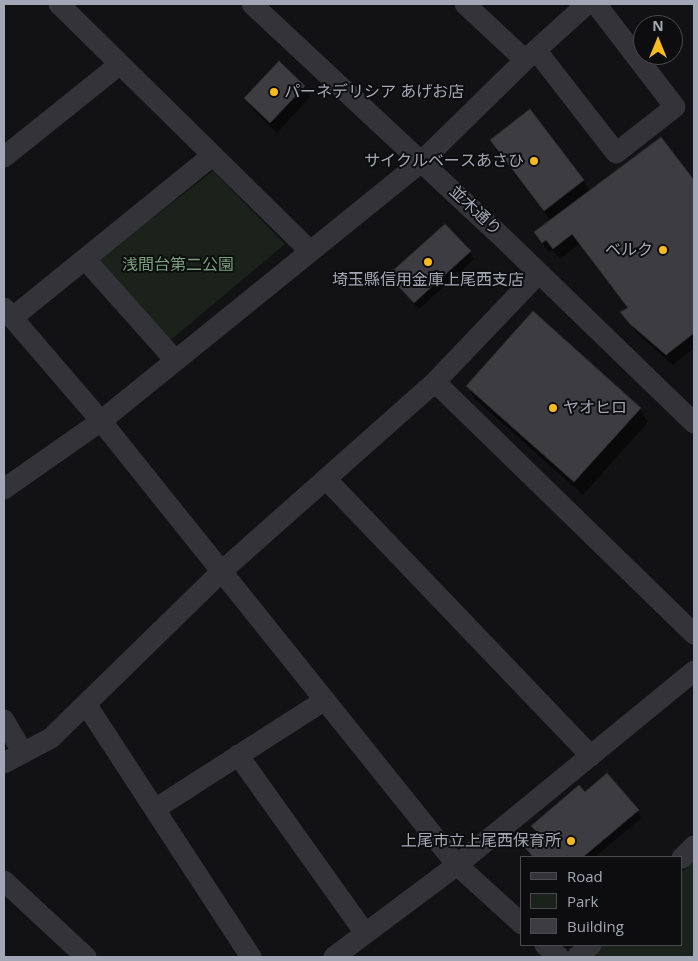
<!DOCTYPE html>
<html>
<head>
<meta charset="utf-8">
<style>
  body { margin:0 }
  #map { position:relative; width:698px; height:961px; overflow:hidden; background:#121214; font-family:"Open Sans",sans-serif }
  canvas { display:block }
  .frame { position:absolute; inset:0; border:5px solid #a2a7b5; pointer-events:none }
  .legend { position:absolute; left:520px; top:856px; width:162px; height:90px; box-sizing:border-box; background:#0d0d0f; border:1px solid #494b51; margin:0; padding:6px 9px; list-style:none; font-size:15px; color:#a2a7b5 }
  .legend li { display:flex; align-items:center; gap:10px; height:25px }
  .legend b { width:25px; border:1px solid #494b51 }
  .north { position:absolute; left:633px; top:15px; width:50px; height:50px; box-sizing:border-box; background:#0d0d0f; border:1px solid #494b51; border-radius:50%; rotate:0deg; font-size:14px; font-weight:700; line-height:20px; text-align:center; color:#a2a7b5 }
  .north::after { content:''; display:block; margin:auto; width:18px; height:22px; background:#febb1f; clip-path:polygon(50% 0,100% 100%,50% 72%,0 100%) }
</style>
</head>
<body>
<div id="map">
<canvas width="698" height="961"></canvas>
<div class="frame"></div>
<ul class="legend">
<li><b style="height:6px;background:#333339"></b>Road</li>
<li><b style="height:14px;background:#1a221b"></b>Park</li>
<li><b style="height:14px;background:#3c3c41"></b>Building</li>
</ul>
<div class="north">N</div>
</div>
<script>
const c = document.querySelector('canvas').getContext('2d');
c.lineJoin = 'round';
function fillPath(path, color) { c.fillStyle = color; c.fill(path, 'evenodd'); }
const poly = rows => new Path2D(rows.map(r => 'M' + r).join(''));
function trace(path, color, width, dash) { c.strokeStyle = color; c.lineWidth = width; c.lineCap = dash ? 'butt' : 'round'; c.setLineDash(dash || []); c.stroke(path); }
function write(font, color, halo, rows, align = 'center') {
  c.font = font + ' "Open Sans","Noto Sans JP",sans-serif'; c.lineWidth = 4; c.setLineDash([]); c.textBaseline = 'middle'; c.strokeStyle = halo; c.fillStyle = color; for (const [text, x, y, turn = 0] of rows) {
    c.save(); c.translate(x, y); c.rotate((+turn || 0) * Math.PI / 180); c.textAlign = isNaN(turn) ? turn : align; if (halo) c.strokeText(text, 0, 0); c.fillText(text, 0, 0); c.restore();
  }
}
const green = poly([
  [213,171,285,244,167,343,96,262],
  [694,861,694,957,589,957,603,945,682,945,682,872]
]);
const shadow = poly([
  [279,63,304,87,310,97,277,133,251,108,245,98],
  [660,138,694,182,694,348,673,365,638,334,628,322,622,312,628,309,579,244,560,259,553,250,549,252,542,242,551,221,497,151,491,141,583,180,590,192],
  [445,225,470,252,474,259,419,309,394,282,390,276],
  [467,386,640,409,648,422,583,495,475,399],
  [585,794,638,811,641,818,595,857,532,857,523,845,537,833,533,826]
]);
const building = poly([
  [279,61,305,86,270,123,244,98,279,61],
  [530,109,584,180,544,211,490,140,530,109],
  [661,137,694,180,694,333,666,355,630,324,620,312,628,308,572,234,553,249,546,240,542,243,534,232,661,137],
  [445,224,471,251,414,303,388,275,445,224],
  [533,311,641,408,574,482,466,386,533,311],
  [607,773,639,810,583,857,533,857,522,844,537,832,531,826,579,785,585,792,607,773]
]);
const minor = poly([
  [59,4,310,251],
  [252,4,505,240,694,423],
  [465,4,525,60],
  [536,50,616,153,675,107,596,4],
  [4,157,120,64],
  [85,259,175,360],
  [4,308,101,421,457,865,522,924],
  [12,318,213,155],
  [435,382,694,634],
  [326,479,591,756],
  [4,489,101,421,421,162,525,60,587,4],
  [86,704,251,957],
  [4,720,23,753],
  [238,755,365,933],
  [4,763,51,738,222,571,435,382,539,273],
  [155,809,325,700],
  [682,858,694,846],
  [4,881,86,957],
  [545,945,559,957],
  [334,957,457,865,694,671],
  [577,957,591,945]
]);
const markers = [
  [274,92,5,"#febb1f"],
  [534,161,5,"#febb1f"],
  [663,250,5,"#febb1f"],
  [428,262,5,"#febb1f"],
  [553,408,5,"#febb1f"],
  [571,841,5,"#febb1f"]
];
const poiNames = [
  ["パーネデリシア あげお店",284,92,"left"],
  ["サイクルベースあさひ",524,161],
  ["ベルク",653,250],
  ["埼玉縣信用金庫上尾西支店",428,280,"center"],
  ["ヤオヒロ",563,408,"left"],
  ["上尾市立上尾西保育所",561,841]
];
const streetNames = [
  ["並木通り",475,211,43]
];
const parkNames = [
  ["浅間台第二公園",178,265]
];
fillPath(green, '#1a221b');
fillPath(shadow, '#0007');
fillPath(building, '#3c3c41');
trace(building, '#2c2c30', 1);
trace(minor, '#333339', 21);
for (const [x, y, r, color] of markers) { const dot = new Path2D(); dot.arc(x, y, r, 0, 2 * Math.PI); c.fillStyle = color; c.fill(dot); trace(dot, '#0d0d0f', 2); }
write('16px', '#a2a7b5', '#0d0d0f', poiNames, 'right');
write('16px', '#a2a7b5', '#0d0d0f', streetNames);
write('16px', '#78a27c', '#0d0d0f', parkNames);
</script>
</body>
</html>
